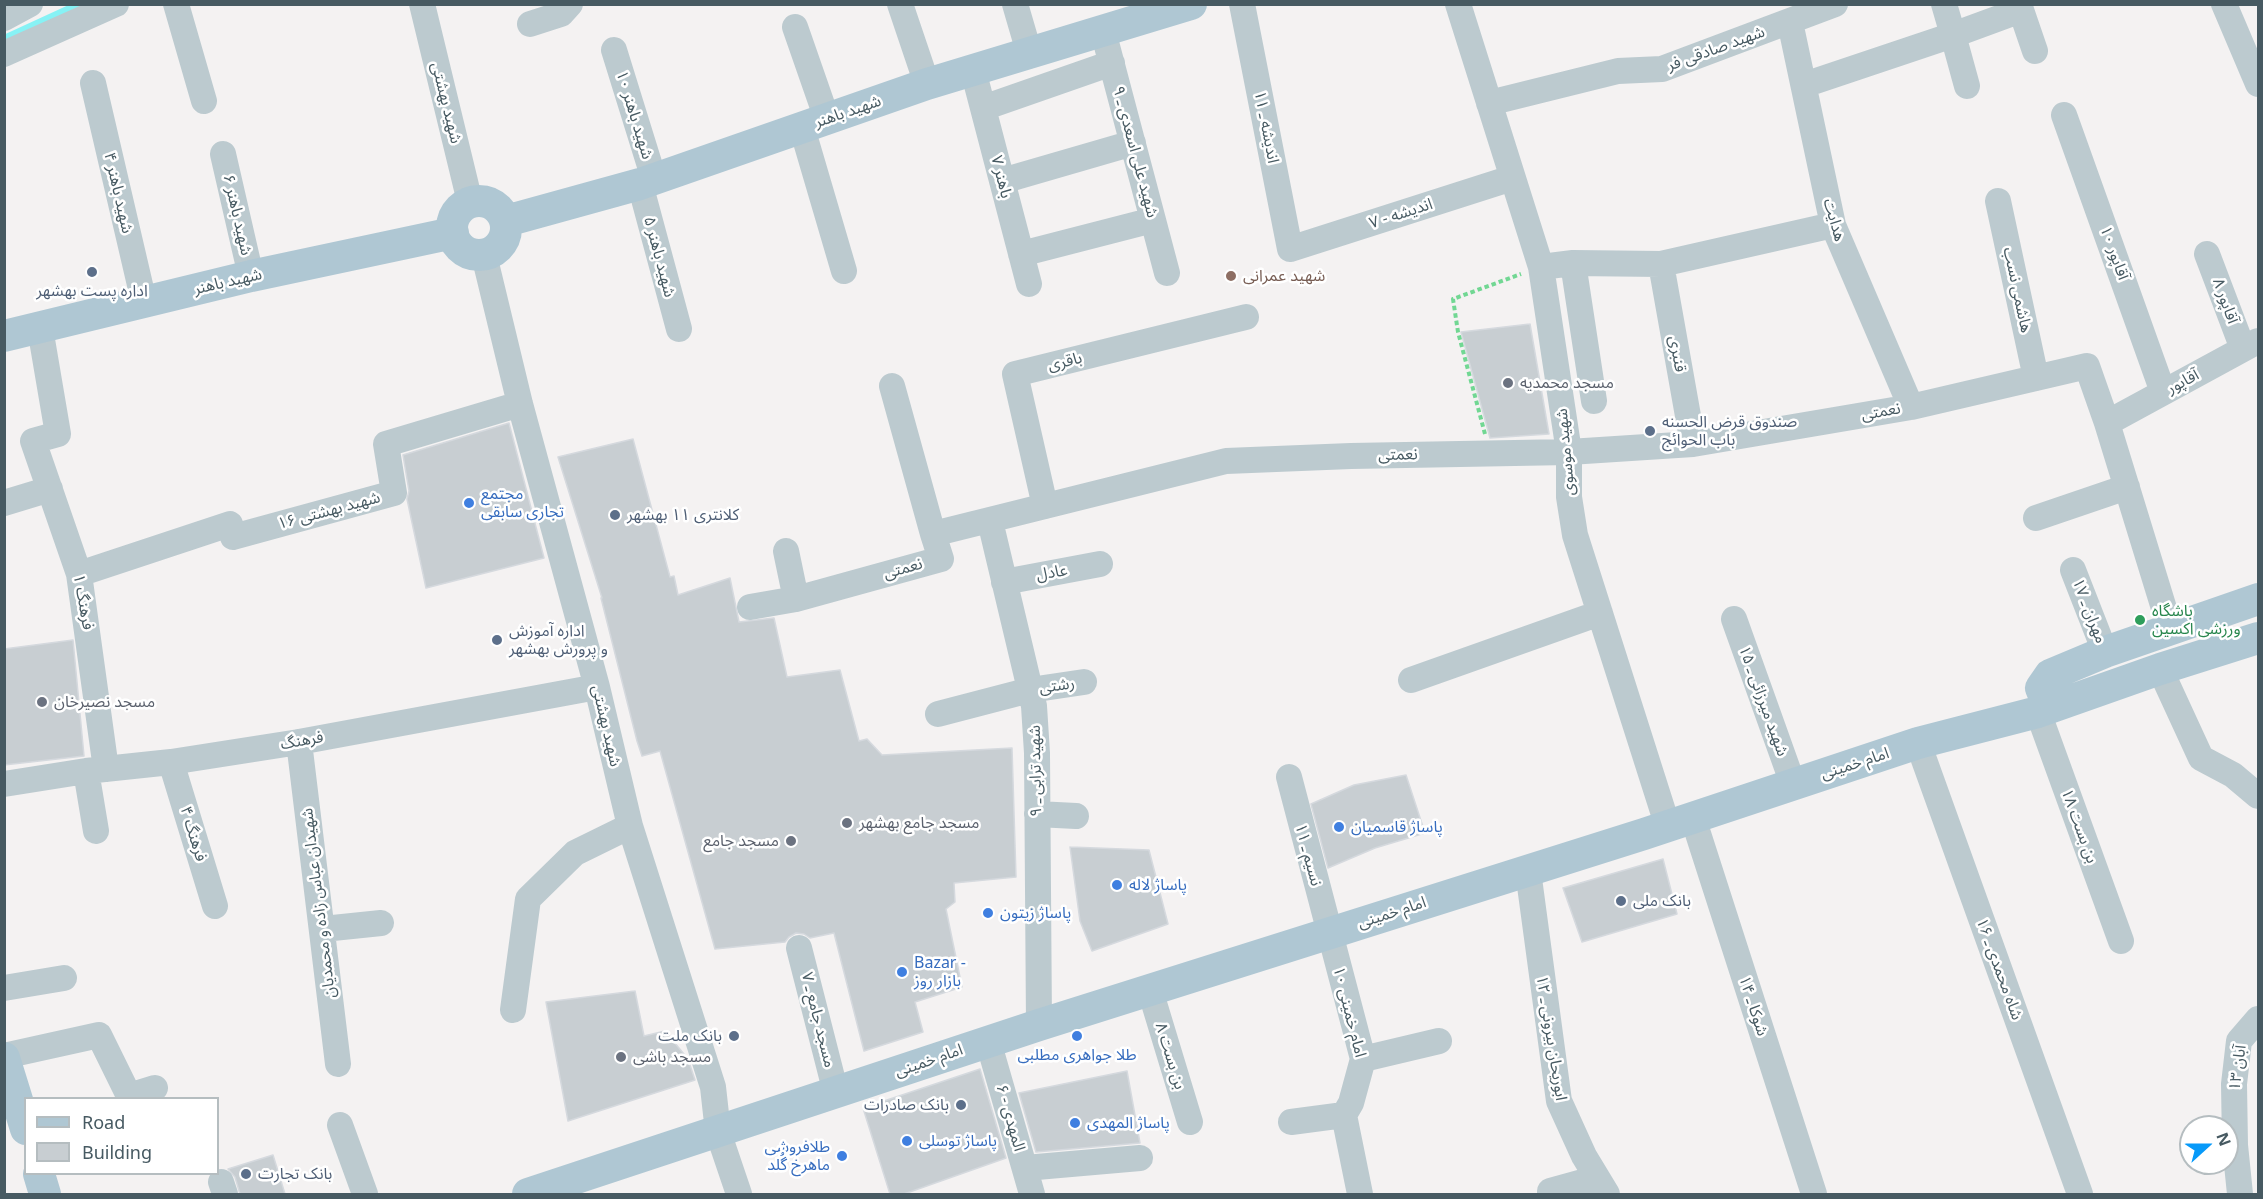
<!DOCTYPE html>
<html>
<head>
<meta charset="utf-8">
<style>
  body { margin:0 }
  #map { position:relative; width:2263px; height:1199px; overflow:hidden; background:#f4f2f2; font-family:"Noto Sans",sans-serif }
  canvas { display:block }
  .frame { position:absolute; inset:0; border:6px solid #475a62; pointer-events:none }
  .legend { position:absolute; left:24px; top:1097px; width:195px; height:78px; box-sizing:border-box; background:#fff; border:2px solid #b5bdc0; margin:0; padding:8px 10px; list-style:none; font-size:18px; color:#475a62 }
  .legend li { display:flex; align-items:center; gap:12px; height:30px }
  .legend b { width:30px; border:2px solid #b5bdc0 }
  .north { position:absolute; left:2179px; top:1115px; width:60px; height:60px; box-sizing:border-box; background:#fff; border:2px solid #b5bdc0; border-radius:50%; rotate:69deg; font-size:16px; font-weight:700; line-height:24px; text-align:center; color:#475a62 }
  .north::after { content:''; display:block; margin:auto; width:21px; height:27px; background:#079af9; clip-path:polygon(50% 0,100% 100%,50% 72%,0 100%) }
</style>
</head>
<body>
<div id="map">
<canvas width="2263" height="1199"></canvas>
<div class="frame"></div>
<ul class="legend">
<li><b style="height:8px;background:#afc7d3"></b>Road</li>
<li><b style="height:16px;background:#c8ced2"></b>Building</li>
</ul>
<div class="north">N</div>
</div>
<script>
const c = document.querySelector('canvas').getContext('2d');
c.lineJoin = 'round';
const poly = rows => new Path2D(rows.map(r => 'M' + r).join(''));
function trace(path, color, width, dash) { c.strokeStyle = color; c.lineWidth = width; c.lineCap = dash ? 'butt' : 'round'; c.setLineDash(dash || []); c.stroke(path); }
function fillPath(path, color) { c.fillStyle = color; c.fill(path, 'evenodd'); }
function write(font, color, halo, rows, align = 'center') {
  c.font = font + ' "Noto Sans","Noto Sans Arabic",sans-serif'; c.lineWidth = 5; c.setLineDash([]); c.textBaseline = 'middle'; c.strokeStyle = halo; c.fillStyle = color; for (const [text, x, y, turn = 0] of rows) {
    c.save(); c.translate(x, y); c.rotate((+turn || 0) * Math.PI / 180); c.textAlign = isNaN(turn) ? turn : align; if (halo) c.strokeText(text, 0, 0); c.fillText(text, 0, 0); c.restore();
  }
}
const stream = poly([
  [4,38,78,4]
]);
const building = poly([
  [1530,324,1549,434,1490,438,1461,332,1530,324],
  [509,423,544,558,426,588,407,499,409,491,403,455,509,423],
  [633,439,670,577,674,576,678,595,730,578,739,622,774,618,787,677,840,670,859,741,867,739,882,755,1012,748,1016,877,954,883,955,902,946,909,962,987,915,1002,923,1032,864,1051,834,933,810,938,804,934,796,933,789,937,785,942,715,949,660,751,642,756,637,741,601,598,602,598,558,457,633,439],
  [73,640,84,756,4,765,4,649,73,640],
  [1406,775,1425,833,1375,848,1328,868,1311,804,1354,785,1406,775],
  [1070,847,1149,850,1168,924,1092,951,1080,921,1070,847],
  [1663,859,1677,914,1582,942,1563,888,1663,859],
  [635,991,644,1036,665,1031,688,1059,695,1080,568,1121,546,1002,635,991],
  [980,1069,1006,1158,904,1194,890,1194,863,1108,980,1069],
  [1127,1071,1140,1143,1036,1152,1019,1093,1127,1071],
  [273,1155,285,1194,240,1194,235,1177,228,1169,273,1155]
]);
const path = poly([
  [1485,434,1458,332,1453,299,1521,274]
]);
const minor = poly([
  [176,4,204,101],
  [422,4,470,202],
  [900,4,927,84],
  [1015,4,1029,52],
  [1242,4,1290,249,1512,178],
  [1458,4,1541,267,1569,452,1569,497,1575,535,1668,827],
  [2224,4,2258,84],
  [4,18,30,4],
  [1790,22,1833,225,1911,407],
  [530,24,561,14,570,4],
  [795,27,827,119],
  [1103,31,1167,273],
  [614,50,654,179],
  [4,54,116,4],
  [973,70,1029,284],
  [93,83,144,302],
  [1804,85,1953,35,1944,4],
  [1967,86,1953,35,2021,10,2035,51],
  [1489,103,1618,71,1662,69,1835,4],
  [983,108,1112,63],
  [2064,115,2163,392],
  [802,128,844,271],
  [223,154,251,276],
  [1002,181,1133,143],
  [640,184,679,329],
  [1998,201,2036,378],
  [1021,254,1153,220],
  [2207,254,2243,349],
  [484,255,520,404,597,687,630,826,713,1087,718,1132,739,1194],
  [1573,263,1594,401],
  [1661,264,1693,444],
  [1541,267,1573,263,1661,264,1833,225],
  [40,328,58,434,33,441,79,574,106,769],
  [892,386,933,534],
  [2107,423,2258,341],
  [4,503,50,489],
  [1045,506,1015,374,1246,317],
  [2036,518,2127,487],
  [990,521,1034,706,1037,753,1039,1025],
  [786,551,796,599],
  [2073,570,2105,652],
  [79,574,230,524,233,537,394,493,386,444,520,404],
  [1004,582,1100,564],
  [750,607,796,599,941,559,933,534,1226,461,1351,456,1569,452,1693,444,1911,407,2087,366,2107,423,2170,628],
  [1734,619,1793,784],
  [2160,669,2201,758,2233,775,2258,796],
  [1411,680,1600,613],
  [2038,712,2121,941],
  [938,714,1030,690,1084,682],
  [299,742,338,1064],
  [1918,743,2080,1194],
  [171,762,215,906],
  [86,771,96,831],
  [1289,777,1363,1059,1351,1103,1344,1115,1360,1194],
  [4,784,86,771,171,762,299,742,597,687],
  [1037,814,1076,816],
  [1693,818,1814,1194],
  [1528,871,1559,1101,1584,1156,1607,1194],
  [323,929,381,923],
  [799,948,836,1093],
  [4,988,64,978],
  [1150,990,1190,1122],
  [513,1010,528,899,575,853,630,826],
  [988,1041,1032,1194],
  [4,1056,99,1035,129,1096,155,1088],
  [1363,1059,1439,1041],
  [1291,1122,1344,1115],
  [340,1125,365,1194],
  [1025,1168,1140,1158],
  [221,1182,225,1194],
  [1550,1194,1550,1191,1597,1178],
  [2240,1194,2235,1145,2234,1084,2239,1041,2258,1019]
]);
const major = poly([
  '452 228a27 27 0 1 1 54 0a27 27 0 1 1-54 0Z',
  [506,221,640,184,927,84,1191,4],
  [4,336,251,276,453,233],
  [2054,706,2045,698,2041,688,2050,675,2105,652,2258,599],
  [4,1058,26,1129],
  [39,1174,45,1194],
  [528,1194,1039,1025,1644,834,1918,743,2038,712,2160,669,2258,638]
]);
const markers = [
  [92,272,6,"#5c6f8a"],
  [1231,276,6,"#8d6e63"],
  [1508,383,6,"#6b7280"],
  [1650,431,6,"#5c6f8a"],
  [469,503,6,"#3f7fe0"],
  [615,515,6,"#5c6f8a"],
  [2140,620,6,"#2e9e5b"],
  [497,640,6,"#5c6f8a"],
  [42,702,6,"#6b7280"],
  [847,823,6,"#6b7280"],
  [1339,827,6,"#3f7fe0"],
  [791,841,6,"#6b7280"],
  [1117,885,6,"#3f7fe0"],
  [1621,901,6,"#5c6f8a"],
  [988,913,6,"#3f7fe0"],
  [902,972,6,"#3f7fe0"],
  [734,1036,6,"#5c6f8a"],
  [1077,1036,6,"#3f7fe0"],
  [621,1057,6,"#6b7280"],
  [961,1105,6,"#5c6f8a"],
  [1075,1123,6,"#3f7fe0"],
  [907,1141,6,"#3f7fe0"],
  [842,1156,6,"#3f7fe0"],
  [246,1174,6,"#5c6f8a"]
];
const streetNames = [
  ["شهید صادقی فر",1716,49,-20],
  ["شهید بهشتی",446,103,76],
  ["شهید باهنر",848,112,-19],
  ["شهید باهنر ۱۰",634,115,73],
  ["اندیشه ـ ۱۱",1266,127,79],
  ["شهید علی اسعدی ـ ۹",1135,152,75],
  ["باهنر ۷",1001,177,76],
  ["شهید باهنر ۴",118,193,77],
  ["اندیشه - ۷",1401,214,-18],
  ["شهید باهنر ۶",237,215,77],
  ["هدایت",1834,220,74],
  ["آقاپور ۱۰",2114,253,70],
  ["شهید باهنر ۵",659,257,75],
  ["شهید باهنر",228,282,-13],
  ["هاشمی نسب",2017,290,78],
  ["آقاپور ۸",2225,301,70],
  ["قنبری",1677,354,80],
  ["باقری",1065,362,-14],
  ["آقاپور",2183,382,-28],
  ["نعمتی",1881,412,-10],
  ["شهید موسوی",1566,452,-95],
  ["نعمتی",1398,455,-1],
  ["شهید بهشتی ۱۶",329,511,-15],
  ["نعمتی",903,569,-16],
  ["عادل",1052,573,-10],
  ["فرهنگ ۱",83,602,80],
  ["مهران ـ ۱۷",2089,611,69],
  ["رشتی",1057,686,-8],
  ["شهید میرزائی ـ ۱۵",1763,701,70],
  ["شهید بهشتی",606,726,77],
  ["فرهنگ",302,741,-10],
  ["امام خمینی",1855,764,-18],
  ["شهید ترابی ـ ۹",1036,771,-91],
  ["بن بست ۱۸",2079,826,70],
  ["فرهنگ ۴",193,834,73],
  ["نسیم ـ ۱۱",1308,855,75],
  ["شهیدان عباس زاده و محمدیان",319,903,-97],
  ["امام خمینی",1392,913,-18],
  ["شاه محمدی ـ ۱۶",1999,969,70],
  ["شوکا ـ ۱۴",1753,1006,72],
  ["امام خمینی ۱۰",1349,1012,76],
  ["مسجد جامع ـ ۷",818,1020,76],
  ["ابوریحان بیرونی ـ ۱۲",1551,1038,81],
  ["بن بست ۸",1170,1056,73],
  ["امام خمینی",929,1061,-19],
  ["۱۳ آبان",2238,1068,-82],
  ["المهدی - ۶",1010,1118,74]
];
const educationNames = [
  ["شهید عمرانی",1243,276]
];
const serviceNames = [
  ["اداره پست بهشهر",92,291,"center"],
  ["صندوق قرض الحسنه",1662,422],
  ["باب الحوائج",1662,440],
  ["کلانتری ۱۱ بهشهر",627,515],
  ["اداره آموزش",509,631],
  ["و پرورش بهشهر",509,649],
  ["بانک ملی",1633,901],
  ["بانک ملت",722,1036,"right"],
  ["بانک صادرات",949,1105,"right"],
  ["بانک تجارت",258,1174]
];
const worshipNames = [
  ["مسجد محمدیه",1520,383],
  ["مسجد نصیرخان",54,702],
  ["مسجد جامع بهشهر",859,823],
  ["مسجد جامع",779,841,"right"],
  ["مسجد باشی",633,1057]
];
const shopNames = [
  ["مجتمع",481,494],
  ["تجاری سابقی",481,512],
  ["پاساژ قاسمیان",1351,827],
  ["پاساژ لاله",1129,885],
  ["پاساژ زیتون",1000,913],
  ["Bazar -",914,963],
  ["بازار روز",914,981],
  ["طلا جواهری مطلبی",1077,1055,"center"],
  ["پاساژ المهدی",1087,1123],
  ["پاساژ توسلی",919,1141],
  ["طلافروشی",830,1147,"right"],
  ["ماهرخ گُلد",830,1165,"right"]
];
const leisureNames = [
  ["باشگاه",2152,611],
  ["ورزشی اکسین",2152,629]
];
trace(stream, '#87f2f5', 6);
fillPath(building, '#c8ced2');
trace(building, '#d5d9de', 1.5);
trace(path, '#71d793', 4, [4.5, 3]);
trace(minor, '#bccacf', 26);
trace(major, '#afc7d3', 32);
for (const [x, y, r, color] of markers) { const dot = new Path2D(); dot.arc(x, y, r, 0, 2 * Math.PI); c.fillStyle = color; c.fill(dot); trace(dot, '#fff', 2); }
write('16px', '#475a62', '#fff', streetNames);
write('16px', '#785e54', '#fff', educationNames, 'left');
write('16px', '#4e5e75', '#fff', serviceNames, 'left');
write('16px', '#5b616d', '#fff', worshipNames, 'left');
write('16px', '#366cbe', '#fff', shopNames, 'left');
write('16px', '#27864d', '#fff', leisureNames, 'left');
</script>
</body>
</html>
